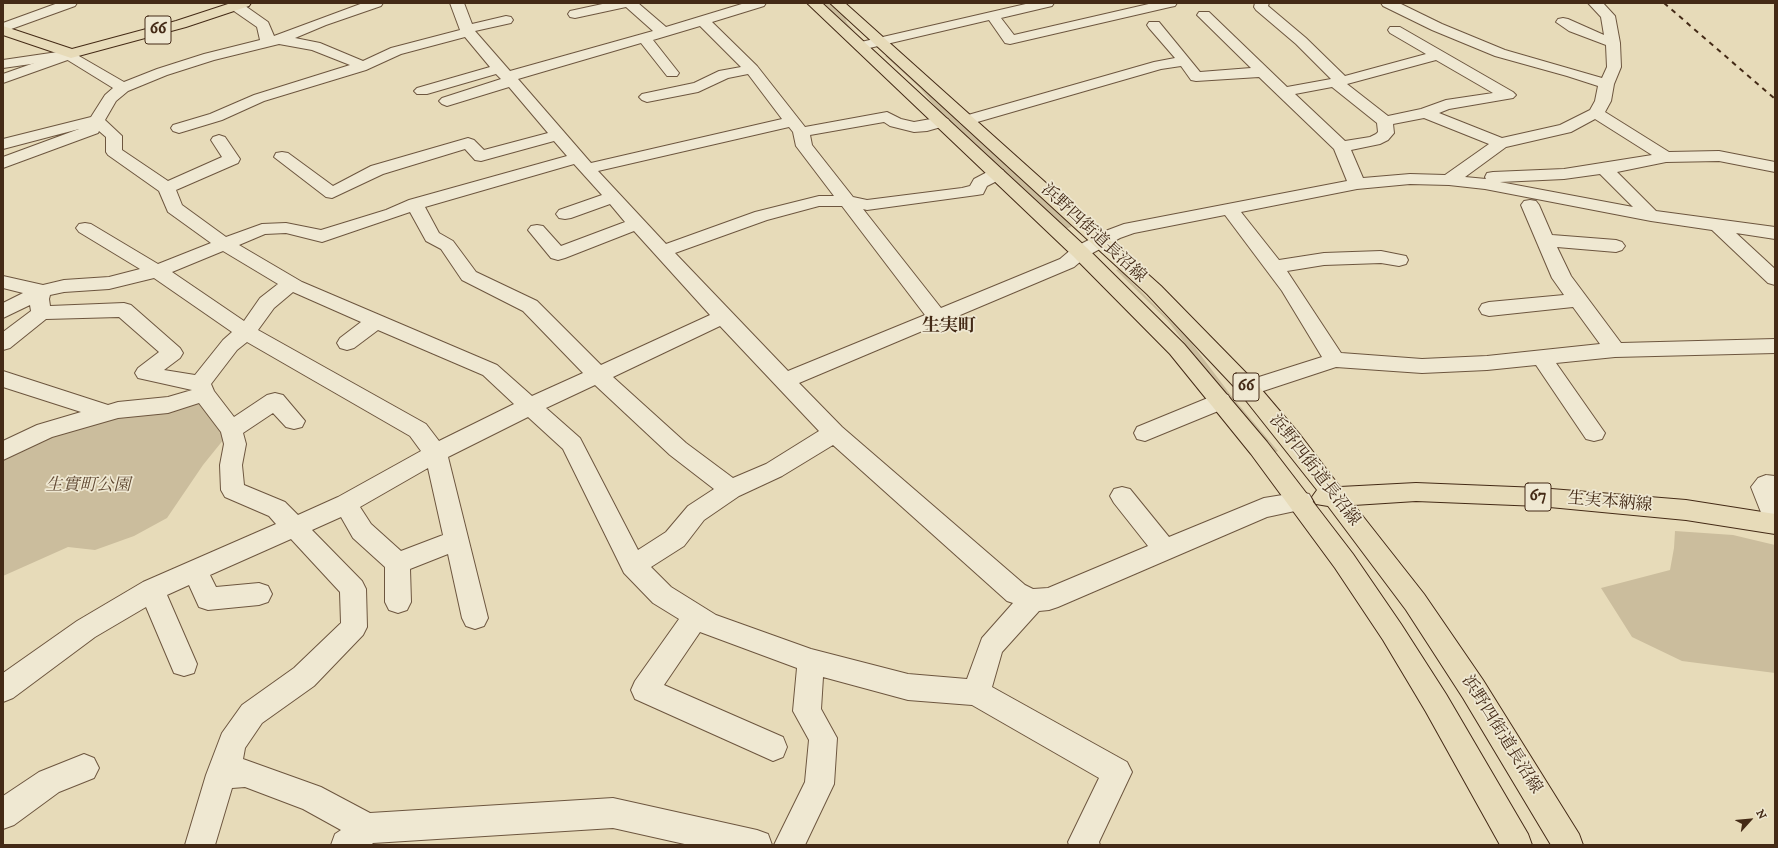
<!DOCTYPE html>
<html>
<head>
<meta charset="utf-8">
<style>
  body { margin:0 }
  #map { position:relative; width:1778px; height:848px; overflow:hidden; background:#e7dbb9; font-family:"IM FELL DW Pica",serif }
  canvas { display:block }
  .frame { position:absolute; inset:0; border:4px solid #442a16; pointer-events:none }
  .north { position:absolute; left:1730px; top:800px; width:40px; height:40px; -webkit-text-stroke:3px #efe8d2; paint-order:stroke; rotate:63deg; font-size:11px; font-weight:700; line-height:16px; text-align:center; color:#442a16 }
  .north::after { content:''; display:block; margin:auto; width:14px; height:18px; background:#442a16; clip-path:polygon(50% 0,100% 100%,50% 72%,0 100%) }
</style>
</head>
<body>
<div id="map">
<canvas width="1778" height="848"></canvas>
<div class="frame"></div>
<div class="north">N</div>
</div>
<script>
const c = document.querySelector('canvas').getContext('2d');
c.lineJoin = 'round';
function fillPath(path, color) { c.fillStyle = color; c.fill(path, 'evenodd'); }
const poly = rows => new Path2D(rows.map(r => 'M' + r).join(''));
function trace(path, color, width, dash) { c.strokeStyle = color; c.lineWidth = width; c.lineCap = dash ? 'butt' : 'round'; c.setLineDash(dash || []); c.stroke(path); }
function write(font, color, halo, rows, align = 'center') {
  c.font = font + ' "IM FELL DW Pica","Noto Serif JP",serif'; c.lineWidth = 3.5; c.setLineDash([]); c.textBaseline = 'middle'; c.strokeStyle = halo; c.fillStyle = color; for (const [text, x, y, turn = 0] of rows) {
    c.save(); c.translate(x, y); c.rotate((+turn || 0) * Math.PI / 180); c.textAlign = isNaN(turn) ? turn : align; if (halo) c.strokeText(text, 0, 0); c.fillText(text, 0, 0); c.restore();
  }
}
const green = poly([
  [821,3,829,3,844,15,847,23,856,32],
  [885,56,889,56,1072,225,1071,227,1065,229,943,116,920,88],
  [1119,269,1190,341,1233,398,1278,451,1274,453,1206,371,1168,321,1116,270],
  [202,398,224,427,224,439,203,465,167,518,134,536,95,550,68,547,3,576,3,455,86,421],
  [1675,531,1733,535,1775,545,1775,673,1682,661,1632,637,1601,588,1670,570,1674,548]
]);
const minor = poly([
  [58,3,77,3,75,6,3,32,3,23,58,3],
  [232,3,241,3,268,22,274,36,363,3,383,3,381,6,326,25,295,38,320,43,363,61,391,48,460,30,450,3,464,3,472,24,506,16,511,17,513,20,511,23,475,31,510,71,653,31,626,7,575,18,570,17,568,14,570,11,607,3,638,3,666,27,745,3,766,3,764,6,712,22,757,66,805,127,887,112,901,119,914,122,942,117,948,119,950,122,948,125,927,131,914,132,890,126,884,122,810,135,812,145,853,197,867,200,962,188,970,186,974,179,991,170,997,169,1003,170,1005,174,1003,178,987,186,983,194,977,195,867,210,863,209,941,308,1060,259,1073,248,1108,230,1124,224,1347,181,1334,149,1259,77,1196,81,1191,80,1181,66,1161,69,967,125,961,123,959,120,961,117,1154,62,1175,58,1149,28,1147,25,1149,22,1159,22,1200,72,1251,68,1197,15,1199,12,1209,12,1287,87,1331,79,1296,44,1256,10,1254,7,1255,3,1269,3,1268,6,1306,38,1345,76,1426,54,1390,33,1388,30,1390,27,1400,27,1513,92,1516,95,1513,98,1449,109,1439,113,1502,138,1560,125,1590,110,1595,101,1598,86,1567,76,1495,56,1432,30,1383,6,1381,3,1399,3,1442,24,1505,50,1602,78,1607,67,1606,45,1569,31,1556,22,1558,19,1563,18,1568,19,1604,35,1601,17,1588,3,1603,3,1615,16,1620,43,1621,67,1614,84,1611,101,1605,112,1669,152,1719,151,1775,162,1775,172,1719,161,1666,162,1617,172,1656,211,1775,227,1775,239,1736,233,1775,269,1775,285,1768,283,1712,230,1651,221,1485,189,1449,185,1410,184,1357,189,1241,212,1279,260,1324,253,1381,251,1406,256,1408,260,1406,264,1399,266,1381,263,1324,265,1287,271,1341,353,1422,359,1487,356,1600,344,1573,307,1489,316,1482,314,1479,309,1482,304,1489,302,1564,295,1552,278,1521,205,1524,201,1530,200,1536,201,1539,205,1552,235,1616,240,1622,242,1625,246,1622,250,1616,252,1557,247,1571,276,1621,343,1775,339,1775,353,1615,357,1556,363,1605,433,1602,439,1594,441,1586,439,1536,365,1487,370,1422,373,1336,367,1248,396,1240,393,1237,388,1240,383,1322,357,1282,291,1225,215,1134,233,1120,238,1087,256,1074,267,799,383,842,427,1025,585,1033,589,1048,588,1148,546,1114,503,1110,496,1114,489,1122,487,1130,489,1169,537,1264,498,1301,492,1309,494,1313,501,1309,508,1267,517,1058,607,1049,610,1039,611,1002,652,992,687,1127,762,1132,772,1099,842,1100,845,1069,845,1068,842,1099,778,972,705,908,700,823,677,821,709,837,738,834,784,805,845,774,845,805,782,809,740,793,711,797,668,700,632,664,685,783,737,787,747,783,757,773,761,635,699,631,690,635,681,679,619,653,603,624,573,563,449,528,417,448,457,488,618,484,626,475,629,466,626,462,618,448,554,410,569,411,602,407,610,398,613,389,610,385,602,385,567,353,538,341,517,312,530,362,581,366,589,367,627,363,635,314,686,262,723,245,748,243,759,321,787,370,813,613,798,757,830,768,834,772,845,689,845,613,828,373,843,371,845,331,845,335,834,341,830,303,809,245,787,232,788,215,845,185,845,206,775,222,733,242,705,294,668,341,623,340,592,291,539,210,575,216,587,259,583,268,586,272,594,268,602,259,605,208,610,199,607,189,585,167,595,197,664,194,673,184,676,174,673,146,607,95,637,13,698,3,702,3,673,77,621,143,582,276,524,269,516,225,497,221,490,220,465,224,444,221,432,199,403,168,413,118,418,52,437,3,460,3,441,37,425,81,412,3,387,3,371,108,405,118,402,168,397,192,390,138,378,135,373,138,368,159,352,119,317,46,319,10,348,3,350,3,332,31,311,30,305,3,318,3,303,23,293,3,288,3,276,43,285,64,280,109,277,140,269,79,232,76,228,79,224,85,223,91,224,158,264,211,243,168,212,159,191,108,155,106,152,106,137,99,131,98,133,3,168,3,157,79,129,3,149,3,139,91,117,105,95,113,88,66,59,3,68,3,60,71,50,76,51,79,56,124,82,157,69,204,54,260,40,257,27,231,9,229,6,232,3],
  [700,26,741,67,719,71,694,83,642,94,639,97,642,100,647,102,698,92,728,78,748,74,782,119,591,163,518,79,641,43,667,76,677,76,679,73,653,40,700,26],
  [465,37,490,67,417,88,414,91,417,94,427,94,496,74,501,79,442,98,439,101,442,104,447,106,509,87,548,133,484,150,474,140,468,138,371,166,333,186,288,153,282,152,276,153,274,157,326,197,332,198,383,174,465,149,475,160,481,161,554,141,567,156,409,200,386,210,321,230,286,223,262,224,226,237,182,205,176,190,238,163,240,159,225,137,219,135,213,137,211,140,222,157,168,181,122,150,122,136,105,120,116,101,128,91,167,75,214,60,279,44,312,50,350,65,254,95,210,114,173,125,171,128,173,131,179,133,222,120,264,101,366,70,401,54,465,37],
  [1436,60,1493,93,1446,100,1421,109,1388,116,1347,84,1436,60],
  [1332,87,1377,123,1378,132,1376,134,1370,137,1345,141,1295,94,1332,87],
  [1424,118,1489,144,1445,175,1410,174,1363,178,1351,150,1380,144,1388,140,1394,133,1393,124,1424,118],
  [1595,119,1652,155,1564,169,1493,172,1487,173,1485,177,1486,179,1465,177,1506,147,1571,132,1595,119],
  [789,127,793,132,796,146,834,196,819,196,755,212,666,244,598,171,789,127],
  [574,164,602,195,559,210,556,214,559,218,565,219,571,218,610,204,625,222,561,246,543,226,537,225,531,226,528,230,551,258,558,260,565,258,634,231,710,315,601,365,537,301,476,272,453,241,439,233,425,207,574,164],
  [1600,174,1633,207,1500,182,1564,179,1600,174],
  [819,206,842,206,925,315,788,371,675,253,767,220,819,206],
  [410,212,426,241,441,249,462,280,523,311,583,373,532,396,497,365,302,282,239,245,265,234,286,233,322,242,410,212],
  [223,251,278,284,260,298,244,321,172,272,223,251],
  [154,278,232,332,223,340,195,375,164,370,180,358,183,353,180,348,131,305,124,303,50,306,49,299,50,295,64,292,109,289,154,278],
  [293,292,361,322,340,338,337,343,340,348,347,350,354,348,378,330,483,375,514,404,439,441,426,424,258,330,274,308,293,292],
  [720,326,819,431,766,464,733,478,686,443,613,377,720,326],
  [247,342,410,436,421,451,338,497,298,515,285,502,244,485,242,465,246,444,243,433,273,413,286,427,294,429,302,427,305,421,283,395,275,393,267,395,234,417,214,391,211,384,237,350,247,342],
  [595,385,670,455,714,489,688,506,666,532,638,550,580,438,546,408,595,385],
  [833,445,1007,601,1013,603,982,638,967,679,908,674,811,649,716,615,671,587,651,567,684,546,704,520,739,496,782,476,833,445],
  [428,468,443,535,401,551,371,524,360,507,428,468],
  [1030,3,1054,3,1052,6,1001,18,1014,35,1153,3,1177,3,1175,6,1170,7,1010,44,1005,43,989,20,861,50,856,49,854,46,856,43,861,42,1030,3],
  [1220,393,1228,395,1231,401,1228,407,1145,441,1137,439,1134,433,1137,427,1220,393],
  [1766,475,1775,476,1775,525,1767,522,1762,515,1751,487,1758,478,1766,475],
  [84,754,94,758,99,768,94,778,59,792,14,825,3,829,3,796,39,772,84,754]
]);
const tertiary = poly([
  [71,50,76,51,78,54,76,57,3,83,3,74,71,50]
]);
const primary = poly([
  [231,3,251,3,249,6,186,27,71,58,3,35,3,26,72,49,176,21,231,3],
  [807,3,822,3,1087,248,1184,344,1267,442,1353,554,1401,624,1446,694,1528,834,1532,845,1500,845,1426,712,1383,640,1335,568,1251,454,1170,354,1073,256,807,3],
  [830,3,845,3,1161,286,1256,383,1301,436,1340,487,1416,483,1539,488,1686,500,1775,514,1775,534,1686,520,1539,506,1416,501,1354,505,1424,594,1483,680,1579,834,1583,845,1551,845,1463,698,1406,610,1328,506,1316,504,1312,497,1317,490,1240,393,1147,294,830,3]
]);
const rail = poly([
  [1664,3,1775,99]
]);
const shields = [
  [158,30,26],
  [1246,387,26],
  [1538,497,26]
];
const shieldNames = [
  ["66",158,30],
  ["66",1246,387],
  ["67",1538,497]
];
const streetNames = [
  ["浜野四街道長沼線",1093,234,43],
  ["浜野四街道長沼線",1314,471,52],
  ["生実本納線",1610,503,5],
  ["浜野四街道長沼線",1501,735,58]
];
const parkNames = [
  ["生實町公園",88,486]
];
const neighbourhoodNames = [
  ["生実町",949,327]
];
fillPath(green, '#cbbd9d');
trace(minor, '#6d563f', 2);
trace(tertiary, '#6d563f', 2);
trace(primary, '#442a16', 2);
fillPath(minor, '#efe8d2');
fillPath(tertiary, '#efe8d2');
fillPath(primary, '#e7dbb9');
trace(rail, '#442a16', 2, [5, 5]);
for (const [x, y, w] of shields) { const box = new Path2D(); box.roundRect(x - w / 2, y - 14, w, 28, 3); c.fillStyle = '#efe8d2'; c.fill(box); trace(box, '#442a16', 1); }
write('bold 16px', '#442a16', null, shieldNames);
write('17px', '#442a16', '#efe8d2', streetNames);
write('italic 17px', '#5f4731', '#efe8d2', parkNames);
write('bold 18px', '#442a16', '#efe8d2', neighbourhoodNames);
</script>
</body>
</html>
